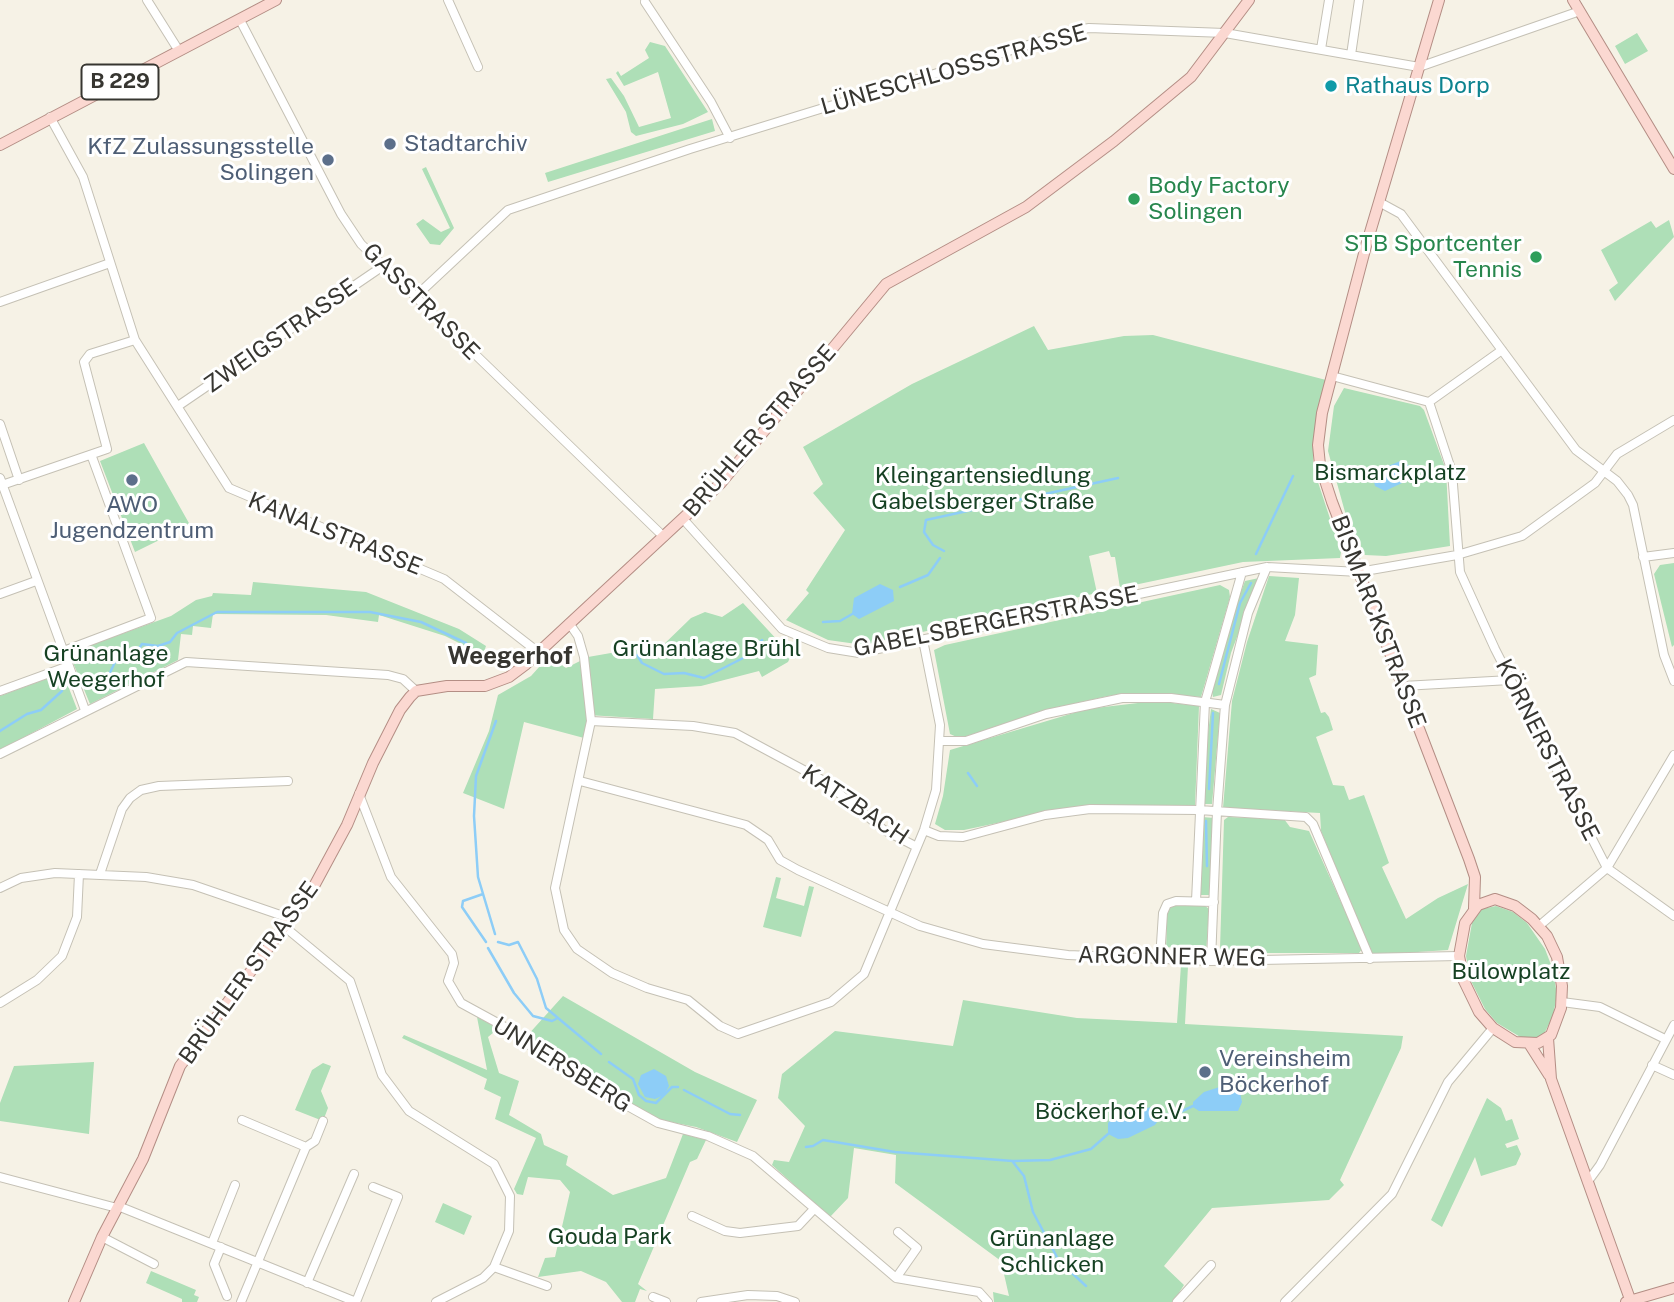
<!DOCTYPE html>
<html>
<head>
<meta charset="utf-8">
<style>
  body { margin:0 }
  canvas { display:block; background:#f6f2e6 }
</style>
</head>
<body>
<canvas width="1674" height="1302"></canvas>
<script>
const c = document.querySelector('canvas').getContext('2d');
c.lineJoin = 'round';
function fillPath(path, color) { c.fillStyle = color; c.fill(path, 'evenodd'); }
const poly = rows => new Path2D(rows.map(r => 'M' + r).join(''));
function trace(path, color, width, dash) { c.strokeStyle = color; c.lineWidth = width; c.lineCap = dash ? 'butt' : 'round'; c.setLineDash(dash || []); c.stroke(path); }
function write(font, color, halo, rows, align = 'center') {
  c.font = font + ' "Public Sans",sans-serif'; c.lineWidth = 6; c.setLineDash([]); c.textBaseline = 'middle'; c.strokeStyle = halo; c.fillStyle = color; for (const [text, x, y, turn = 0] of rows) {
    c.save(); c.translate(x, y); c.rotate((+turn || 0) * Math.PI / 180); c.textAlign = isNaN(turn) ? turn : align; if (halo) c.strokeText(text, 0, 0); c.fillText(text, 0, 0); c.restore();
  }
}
const green = poly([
  [1637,33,1648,51,1625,64,1615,46],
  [650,42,665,46,708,112,683,124,636,136,631,132,626,112,606,79,611,78,624,96,639,127,671,118,658,72,624,86,616,73,618,71,621,76,649,58,645,50],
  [712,119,715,131,548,182,545,173],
  [426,167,454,228,440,245,430,244,416,224,423,219,441,232,450,228,422,169],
  [1669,220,1674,237,1615,301,1609,290,1618,283,1601,250,1651,221,1656,228],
  [1034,326,1048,350,1124,336,1153,335,1326,380,1314,434,1313,467,1341,552,1340,558,1243,562,1120,588,1115,557,1111,557,1109,551,1089,556,1097,593,864,645,828,640,786,620,809,593,806,590,845,530,813,493,823,484,803,447,912,384],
  [1344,388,1420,406,1424,410,1446,470,1450,546,1386,556,1365,555,1345,512,1328,451,1334,406],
  [144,443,190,525,135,552,100,461],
  [1674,563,1674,645,1672,647,1654,574,1660,565],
  [1269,576,1299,578,1295,615,1285,641,1318,645,1316,675,1309,678,1321,713,1325,712,1329,717,1333,730,1316,737,1333,785,1344,786,1349,800,1364,795,1389,863,1382,867,1406,919,1438,898,1468,884,1448,950,1372,955,1321,831,1320,813,1223,808,1232,701,1247,642],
  [1259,578,1231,653,1221,695,1213,697,1212,692,1232,616,1245,581],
  [253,582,366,592,459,629,486,646,483,655,445,636,379,615,378,622,326,615,213,614,211,628,193,626,192,635,181,634,178,660,90,704,69,653,171,616,196,600,212,596,213,593,251,595],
  [1220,585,1229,590,1230,597,1201,697,1144,693,1108,696,1046,710,973,736,959,738,950,734,934,650,945,645],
  [743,603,780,643,795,647,788,662,762,677,759,671,701,686,655,689,653,719,588,715,584,738,524,722,504,809,463,793,489,731,498,695,531,676,549,656,566,668,588,657,628,650,658,650,691,618,705,612,722,617],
  [57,675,65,678,77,709,0,750,0,696],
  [1155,701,1199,706,1195,806,1078,806,964,830,945,830,935,824,943,796,950,750,1087,709],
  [1211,709,1220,713,1212,804,1204,804,1205,757],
  [1202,817,1214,818,1210,895,1198,895],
  [1228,817,1284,819,1290,827,1309,831,1362,949,1359,953,1225,953,1220,949,1224,820],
  [776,877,781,878,776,898,804,906,809,886,814,887,801,937,763,927],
  [1170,905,1204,905,1209,909,1206,954,1202,955,1202,949,1166,947,1166,954,1167,911],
  [1496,906,1513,912,1527,923,1545,949,1553,970,1557,995,1553,1016,1544,1034,1534,1039,1522,1038,1497,1023,1485,1009,1470,979,1466,956,1472,923,1482,909],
  [1181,965,1188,966,1185,1024,1403,1036,1401,1048,1340,1180,1344,1185,1329,1200,1212,1208,1164,1266,1184,1285,1173,1302,994,1302,993,1292,1009,1296,1001,1261,895,1183,896,1155,854,1148,848,1198,830,1217,772,1165,774,1160,789,1162,805,1126,778,1098,782,1074,835,1031,953,1046,963,1000,1077,1018,1177,1023],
  [563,996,695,1072,757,1100,737,1142,696,1127,660,1120,565,1067,526,1037],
  [477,1017,499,1028,488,1037,499,1073,519,1081,509,1115,541,1134,544,1145,568,1156,566,1165,613,1195,666,1178,683,1134,706,1140,697,1159,690,1162,638,1284,647,1291,640,1289,635,1302,622,1302,606,1282,581,1271,538,1277,545,1258,555,1257,570,1192,560,1180,528,1177,523,1195,517,1194,514,1189,536,1138,495,1119,501,1097,484,1089,487,1079,402,1038,404,1035,487,1070],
  [94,1062,89,1134,0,1121,0,1103,14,1066],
  [323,1063,331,1066,321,1091,328,1108,323,1121,295,1110,312,1070],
  [1487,1098,1501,1108,1506,1121,1512,1119,1519,1139,1505,1144,1507,1148,1517,1145,1521,1154,1516,1165,1481,1176,1475,1157,1442,1227,1431,1220],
  [443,1203,472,1216,464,1235,435,1222],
  [151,1271,196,1290,194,1295,199,1297,197,1302,182,1302,182,1299,146,1283]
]);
const water = poly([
  [1403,460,1410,467,1402,483,1385,491,1375,486,1373,478,1378,470],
  [880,584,893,590,894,601,859,619,852,614,854,598],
  [654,1069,666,1076,669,1086,664,1095,655,1099,645,1097,638,1084,641,1075],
  [1229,1084,1240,1092,1242,1102,1238,1111,1199,1111,1193,1107,1193,1102,1204,1092],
  [1151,1107,1158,1109,1162,1115,1155,1125,1128,1138,1118,1139,1108,1134,1108,1123,1114,1116]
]);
const stream = poly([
  [944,551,933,545,924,532,926,520,1118,478],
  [1256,554,1293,476],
  [900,587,928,575,940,558],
  [823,622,840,621,854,613],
  [637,655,642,663,664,674,684,673,704,678,747,656,762,640],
  [90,682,107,679,116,660,132,659,142,644,158,646,170,642,177,633,217,612,370,612,421,622,466,643],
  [1219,684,1240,603,1251,583],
  [0,731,27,714,41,710,62,691],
  [968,773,977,786],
  [1209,789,1213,713],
  [1206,821,1207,866],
  [483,894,463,901,462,907,486,942],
  [495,934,478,877,474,816,476,776,496,721],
  [498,942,509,945,518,942,537,979,546,1008,601,1054],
  [488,948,514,993,533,1016,552,1021,556,1019],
  [609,1062,633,1079,639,1095,646,1101,656,1103,672,1087,678,1087],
  [684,1090,730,1114,740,1115],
  [1162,1115,1176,1114,1193,1106],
  [806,1147,813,1146,823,1140,895,1152,1013,1161,1050,1160,1091,1149,1108,1134],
  [1013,1162,1024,1176,1033,1212,1059,1261,1086,1286]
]);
const minor = poly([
  [147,0,179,51],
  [448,0,478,67],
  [645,2,711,102,730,138],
  [240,20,341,214,361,244,664,537],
  [1321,49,1329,0],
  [1351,55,1359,0],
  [50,117,83,177,135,340,229,488,444,579,538,652],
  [1379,202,1401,214,1576,450,1617,481,1628,495,1633,505,1664,655,1674,681],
  [415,297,508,210,690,149,1077,30,1089,28,1225,33,1419,67,1580,11],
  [0,302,110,263],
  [1332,376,1429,402,1452,472,1460,572,1495,649,1607,868,1674,916],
  [1429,402,1502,350],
  [178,406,383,266],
  [0,424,19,480],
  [0,478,85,710],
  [2,485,107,449,84,362,90,354,135,340],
  [684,520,782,629,828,648,859,653,1267,567,1359,572,1457,555,1522,536,1595,483,1617,454,1674,420],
  [1643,557,1674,553],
  [0,594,36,581],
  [569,623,578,636,584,657,591,721,555,888,564,930,577,949,612,973,647,988,688,1000,720,1026,738,1034,831,1002,864,974,924,830,936,790,940,725,923,640],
  [61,652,151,618,92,457],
  [1403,686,1510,680],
  [0,691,66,667],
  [591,721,693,726,735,733,824,781,884,830,917,847],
  [941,741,966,741,1046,714,1122,698,1171,698,1225,705],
  [0,754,186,662,388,675,403,679,416,691],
  [580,781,746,825,768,840,780,860,798,870,920,926,983,944,1068,955,1211,961,1459,956],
  [359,794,391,877,452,954,454,963,448,981,461,1003,505,1027,563,1070,658,1123,708,1136,753,1156,896,1278,979,1292,988,1302],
  [924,830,939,836,963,837,1045,815,1090,809,1199,810,1306,817,1313,824,1370,959],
  [100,874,122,809,130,798,141,790,159,786,288,781],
  [0,888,21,878,55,873,146,877,193,885,292,919],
  [1196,901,1205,702,1242,572],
  [1539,926,1607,868,1674,755],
  [286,928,350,981,382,1075,409,1111,494,1164,510,1196,509,1231,494,1267,483,1278,436,1302],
  [1160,959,1163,913,1167,904,1176,901,1214,902],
  [1211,961,1217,811,1225,705,1248,613,1267,567],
  [1562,1002,1600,1007,1665,1039],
  [0,1003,37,980,62,956,77,917,79,874],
  [1652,1065,1674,1075],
  [242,1120,306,1147],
  [0,1177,117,1208],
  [1589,1180,1600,1165,1674,1025],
  [118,1206,356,1302,398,1197,373,1187],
  [692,1216,725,1231,740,1233,798,1226,814,1209],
  [102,1237,154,1264],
  [212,1243,235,1185],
  [221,1247,214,1264,227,1296],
  [494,1267,547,1286],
  [896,1278,917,1248,898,1232],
  [307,1283,354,1174],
  [653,1297,666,1302],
  [241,1302,306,1147,315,1141,323,1121],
  [701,1302,748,1295,777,1296,795,1302],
  [1177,1302,1211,1265],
  [1285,1302,1392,1194,1448,1082,1493,1028]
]);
const major = poly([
  [1439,0,1366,246,1322,413,1318,445,1320,465,1332,502,1469,859,1475,877,1474,908],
  [1573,0,1674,169],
  [0,145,276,0],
  [1495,899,1515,906,1532,919,1547,936,1557,957,1562,986,1561,1008,1551,1035,1538,1043,1515,1042,1493,1028,1479,1012,1464,981,1459,956,1465,923,1478,905,1495,899],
  [1548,1038,1551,1079,1631,1302],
  [1530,1045,1549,1075],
  [74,1302,102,1237,143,1159,180,1066,313,888,347,825,373,763,400,710,410,697,416,691,447,686,485,686,509,677,525,665,721,483,886,284,1026,207,1114,141,1191,77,1249,0],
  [1626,1302,1674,1288]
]);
const markers = [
  [1331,86,7,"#0f9aa8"],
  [390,144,7,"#5c6f8a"],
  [328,160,7,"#5c6f8a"],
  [1134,199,7,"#2e9e5b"],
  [1536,257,7,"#2e9e5b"],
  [132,480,7,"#5c6f8a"],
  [1205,1072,7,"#5c6f8a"]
];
const shields = [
  [120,82,77]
];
const shieldNames = [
  ["B 229",120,82]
];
const streetNames = [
  ["LÜNESCHLOSSSTRASSE",954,70,-16],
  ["GASSTRASSE",421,302,45],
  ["ZWEIGSTRASSE",281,336,-35],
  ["BRÜHLER STRASSE",760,431,-49],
  ["KANALSTRASSE",335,534,22],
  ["GABELSBERGERSTRASSE",996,622,-11],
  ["BISMARCKSTRASSE",1378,622,69],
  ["KÖRNERSTRASSE",1547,750,63],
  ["KATZBACH",855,805,34],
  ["ARGONNER WEG",1172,957,1],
  ["BRÜHLER STRASSE",249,973,-54],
  ["UNNERSBERG",562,1065,32]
];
const cultureNames = [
  ["Rathaus Dorp",1345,86]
];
const serviceNames = [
  ["Stadtarchiv",404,144],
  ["KfZ Zulassungsstelle",314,147,"right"],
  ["Solingen",314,173,"right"],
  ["AWO",132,505,"center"],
  ["Jugendzentrum",132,531,"center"],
  ["Vereinsheim",1219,1059],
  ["Böckerhof",1219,1085]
];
const leisureNames = [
  ["Body Factory",1148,186],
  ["Solingen",1148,212],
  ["STB Sportcenter",1522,244,"right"],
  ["Tennis",1522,270,"right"]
];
const parkNames = [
  ["Bismarckplatz",1390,473],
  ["Kleingartensiedlung",983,476],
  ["Gabelsberger Straße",983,502],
  ["Grünanlage Brühl",707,649],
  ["Grünanlage",106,654],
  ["Weegerhof",106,680],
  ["Bülowplatz",1511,972],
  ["Böckerhof e.V.",1111,1112],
  ["Gouda Park",610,1237],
  ["Grünanlage",1052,1239],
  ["Schlicken",1052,1265]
];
const neighbourhoodNames = [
  ["Weegerhof",510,657]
];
fillPath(green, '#aedfb7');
fillPath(water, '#8dcdf7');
trace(stream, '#8dcdf7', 2.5);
trace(minor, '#c5c1b5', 10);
trace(major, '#b48e85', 12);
trace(minor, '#fff', 8);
trace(major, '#fbd8d1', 10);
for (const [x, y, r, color] of markers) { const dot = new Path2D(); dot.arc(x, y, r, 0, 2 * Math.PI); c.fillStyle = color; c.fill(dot); trace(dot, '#fff', 2.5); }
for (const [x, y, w] of shields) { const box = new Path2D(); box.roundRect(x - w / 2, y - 17.5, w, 35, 5); c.fillStyle = '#fff'; c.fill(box); trace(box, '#373631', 2); }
write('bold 21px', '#373631', null, shieldNames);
write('23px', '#373631', '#fff', streetNames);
write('23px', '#0d838f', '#fff', cultureNames, 'left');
write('23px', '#4e5e75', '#fff', serviceNames, 'left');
write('23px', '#27864d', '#fff', leisureNames, 'left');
write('23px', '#164123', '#fff', parkNames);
write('bold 24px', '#373631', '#fff', neighbourhoodNames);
</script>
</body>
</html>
